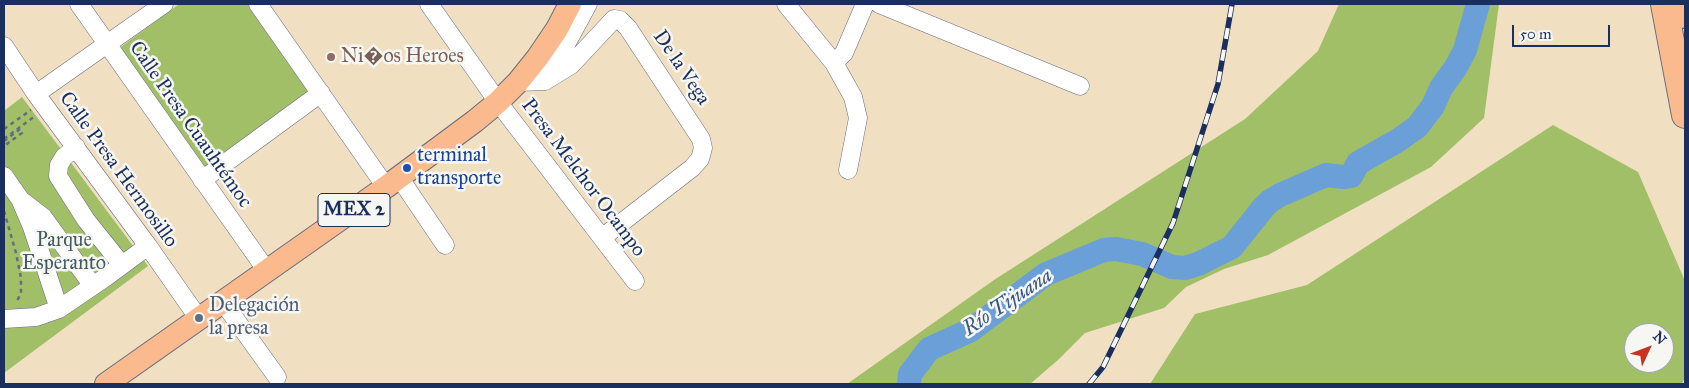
<!DOCTYPE html>
<html>
<head>
<meta charset="utf-8">
<style>
  body { margin:0 }
  #map { position:relative; width:1689px; height:388px; overflow:hidden; background:#f1dfc1; font-family:"IM FELL Great Primer",serif }
  canvas { display:block }
  .frame { position:absolute; inset:0; border:5px solid #1b2f5e; pointer-events:none }
  .north { position:absolute; left:1624px; top:323px; width:50px; height:50px; box-sizing:border-box; background:#f6f6f2; border:1px solid #9ea6b7; border-radius:50%; rotate:47deg; font-size:14px; font-weight:700; line-height:20px; text-align:center; color:#1b2f5e }
  .north::after { content:''; display:block; margin:auto; width:18px; height:22px; background:#c8321e; clip-path:polygon(50% 0,100% 100%,50% 72%,0 100%) }
  .scale { position:absolute; left:1512px; top:25px; width:98px; height:22px; box-sizing:border-box; border:2px solid #1b2f5e; border-top:0; padding-left:6px; font-size:15px; line-height:18px; white-space:nowrap; color:#1b2f5e; -webkit-text-stroke:4px #f6f6f2; paint-order:stroke }
</style>
</head>
<body>
<div id="map">
<canvas width="1689" height="388"></canvas>
<div class="frame"></div>
<div class="north">N</div>
<div class="scale">50 m</div>
</div>
<script>
const c = document.querySelector('canvas').getContext('2d');
c.lineJoin = 'round';
function fillPath(path, color) { c.fillStyle = color; c.fill(path, 'evenodd'); }
const poly = rows => new Path2D(rows.map(r => 'M' + r).join(''));
function trace(path, color, width, dash) { c.strokeStyle = color; c.lineWidth = width; c.lineCap = dash ? 'butt' : 'round'; c.setLineDash(dash || []); c.stroke(path); }
function write(font, color, halo, rows, align = 'center') {
  c.font = font + ' "IM FELL Great Primer",serif'; c.lineWidth = 5; c.setLineDash([]); c.textBaseline = 'middle'; c.strokeStyle = halo; c.fillStyle = color; for (const [text, x, y, turn = 0] of rows) {
    c.save(); c.translate(x, y); c.rotate((+turn || 0) * Math.PI / 180); c.textAlign = isNaN(turn) ? turn : align; if (halo) c.strokeText(text, 0, 0); c.fillText(text, 0, 0); c.restore();
  }
}
const green = poly([
  [179,4,252,4,314,92,203,173,118,49],
  [1339,4,1499,4,1484,118,1431,167,1268,255,1224,269,1186,287,1164,308,1085,333,1058,360,1030,384,847,384,994,280,1245,119,1318,51],
  [22,97,148,266,4,373,4,111],
  [1553,125,1638,172,1685,281,1685,377,1682,384,1150,384,1195,314,1307,285],
  [1634,333,1664,333,1664,363,1634,363]
]);
const river = poly([
  [909,384,910,374,929,349,971,330,1046,274,1104,250,1116,249,1142,254,1172,267,1185,268,1198,264,1232,247,1263,208,1270,201,1280,195,1326,175,1344,177,1351,176,1358,163,1397,141,1417,127,1433,106,1441,88,1456,67,1465,50,1478,4]
]);
const path = poly([
  [4,129,31,110],
  [4,139,35,116],
  [4,141,20,129,22,133,4,146],
  [4,211,16,253,21,278,21,293,16,303]
]);
const minor = poly([
  [79,4,267,271],
  [258,4,386,187],
  [429,4,498,102,635,281],
  [786,4,834,63,853,97,858,118,848,170],
  [879,4,1080,86],
  [4,46,36,94,148,246,199,319],
  [834,63,844,53,865,4],
  [542,78,563,50,588,4],
  [518,82,545,81,571,65,614,19,620,20,628,28,701,139,703,148,700,159,692,168,603,237],
  [36,94,164,4],
  [76,147,64,157,59,165,58,176,86,220,122,265],
  [4,176,20,199,32,227,59,309],
  [399,177,445,245],
  [202,180,321,93],
  [22,201,43,217,93,286],
  [223,302,277,377],
  [4,319,36,317,59,309,106,277,148,246]
]);
const major = poly([
  [106,384,386,187,475,121,498,102,518,82,538,57,557,29,570,4]
]);
const highway = poly([
  [1664,4,1685,115],
  [1684,4,1685,15]
]);
const rail = poly([
  [1089,384,1103,367,1173,223,1218,84,1232,4]
]);
const markers = [
  [331,57,5,"#8d6e63"],
  [407,168,5,"#1a4fb4"],
  [199,318,5,"#5c6f8a"]
];
const shields = [
  [354,210,72]
];
const shieldNames = [
  ["MEX 2",354,210]
];
const educationNames = [
  ["Ni�os Heroes",341,57]
];
const streetNames = [
  ["De la Vega",681,68,56],
  ["Calle Presa Cuauhtémoc",190,125,55],
  ["Calle Presa Hermosillo",118,170,54],
  ["Presa Melchor Ocampo",583,178,53]
];
const transitNames = [
  ["terminal",417,156],
  ["transporte",417,179]
];
const parkNames = [
  ["Parque",64,241],
  ["Esperanto",64,264]
];
const serviceNames = [
  ["Delegación",209,306],
  ["la presa",209,329]
];
const waterNames = [
  ["Río Tijuana",1008,303,-34]
];
fillPath(green, '#a1bf67');
trace(river, '#6b9fd7', 24);
trace(minor, '#666d81', 19);
trace(major, '#666d81', 24);
trace(highway, '#666d81', 28);
trace(path, '#666d81', 2.5, [4, 4]);
trace(minor, '#fff', 18);
trace(major, '#fbba8d', 22);
trace(highway, '#fbba8d', 26);
trace(rail, '#1b2f5e', 5.5);
trace(rail, '#f6f6f2', 4, [11]);
for (const [x, y, r, color] of markers) { const dot = new Path2D(); dot.arc(x, y, r, 0, 2 * Math.PI); c.fillStyle = color; c.fill(dot); trace(dot, '#f6f6f2', 2); }
for (const [x, y, w] of shields) { const box = new Path2D(); box.roundRect(x - w / 2, y - 16.5, w, 33, 4); c.fillStyle = '#f6f6f2'; c.fill(box); trace(box, '#1b2f5e', 1); }
write('bold 19px', '#1b2f5e', null, shieldNames);
write('20px', '#785e54', '#f6f6f2', educationNames, 'left');
write('20px', '#1b2f5e', '#f6f6f2', streetNames);
write('20px', '#164399', '#f6f6f2', transitNames, 'left');
write('20px', '#435a61', '#f6f6f2', parkNames);
write('20px', '#4e5e75', '#f6f6f2', serviceNames, 'left');
write('italic 21px', '#375688', '#f6f6f2', waterNames);
</script>
</body>
</html>
